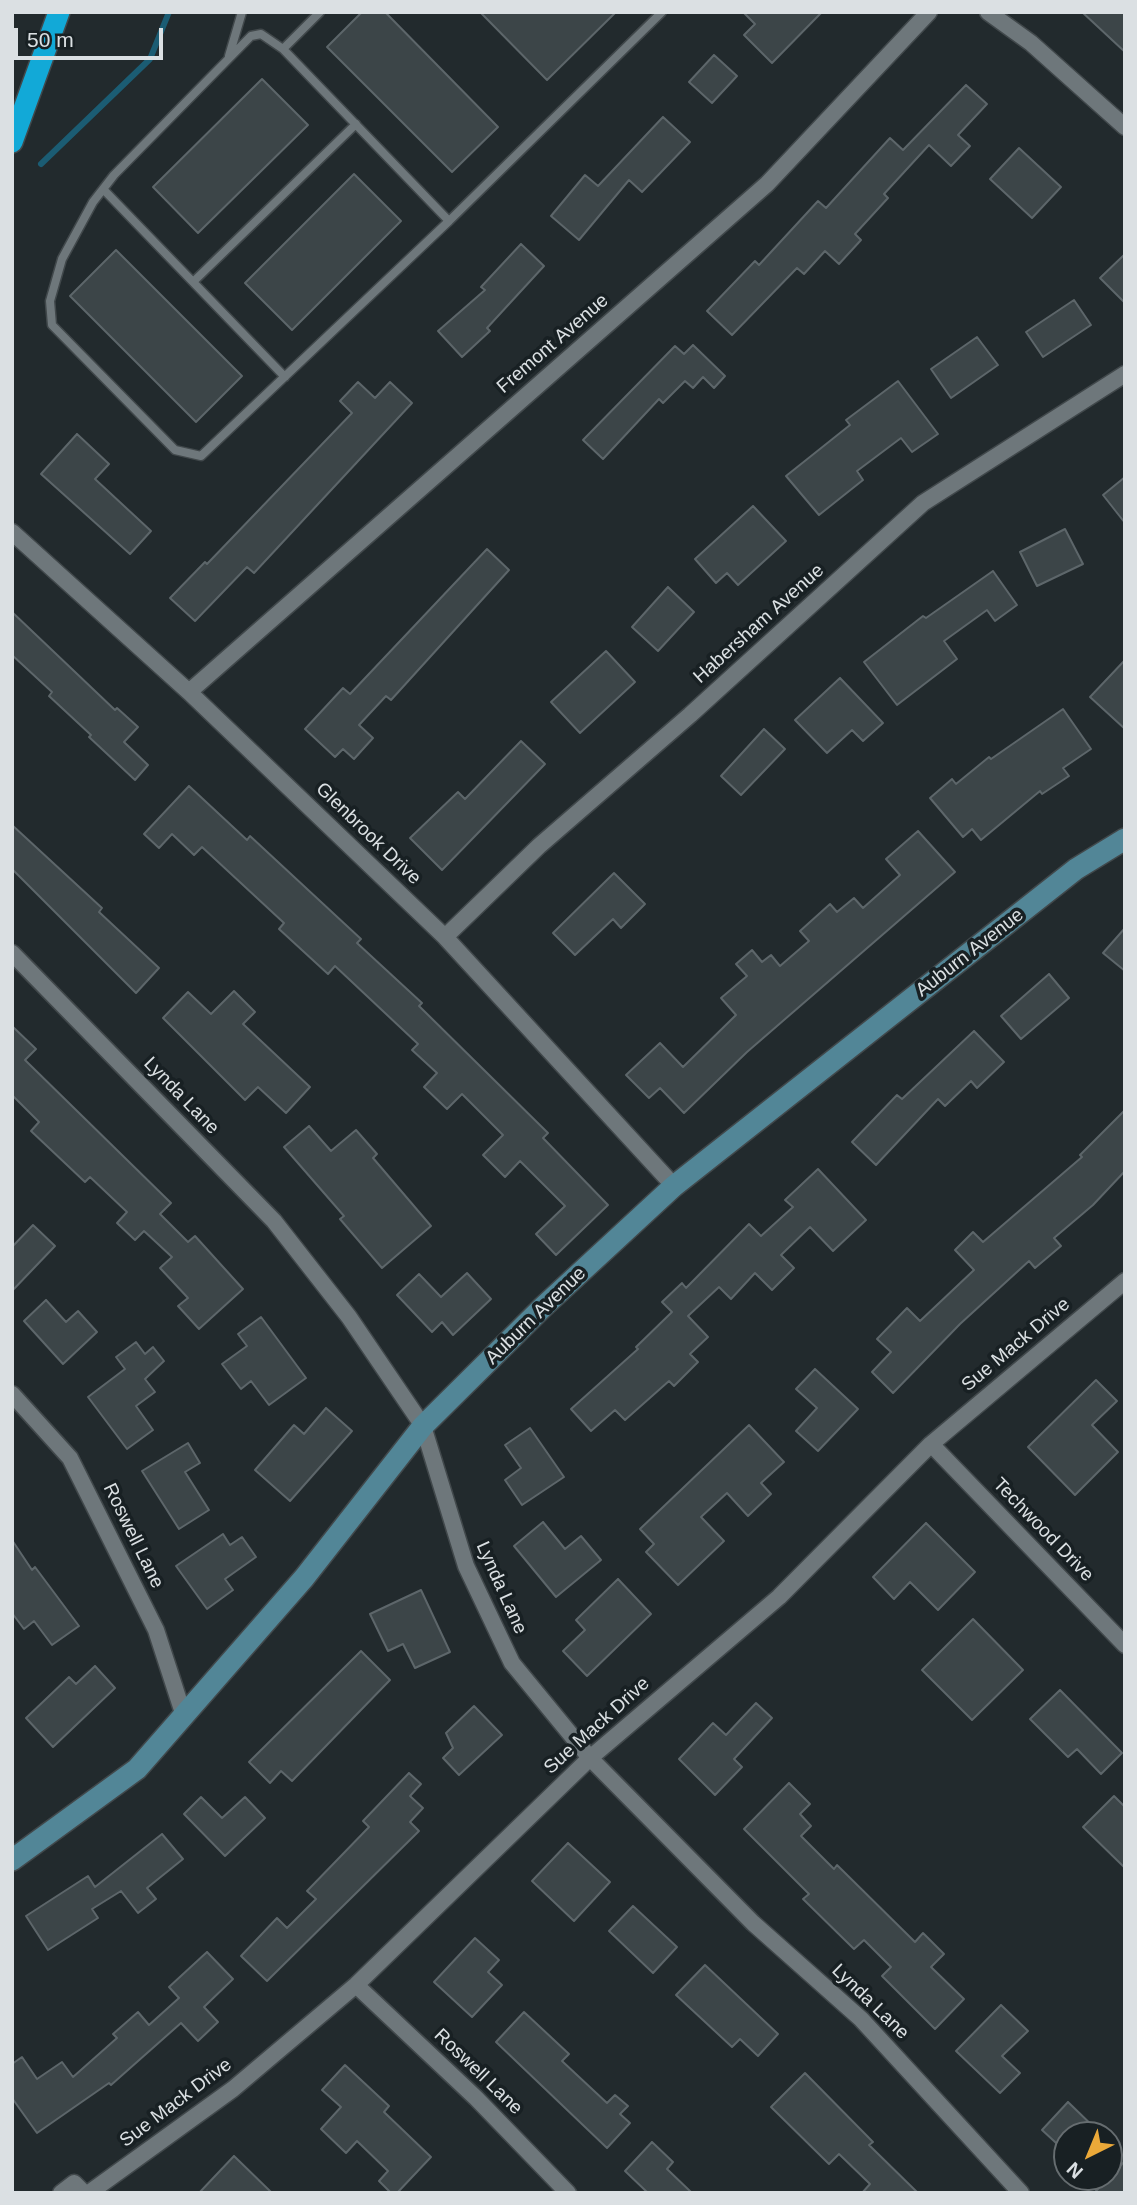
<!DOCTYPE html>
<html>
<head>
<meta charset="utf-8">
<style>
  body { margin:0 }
  #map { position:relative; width:1137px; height:2205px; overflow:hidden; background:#222a2d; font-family:Arial,sans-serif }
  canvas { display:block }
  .frame { position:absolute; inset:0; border:14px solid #dbe0e3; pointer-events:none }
  .north { position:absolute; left:1053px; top:2121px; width:70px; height:70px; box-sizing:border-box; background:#182023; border:2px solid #666d70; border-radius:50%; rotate:223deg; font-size:19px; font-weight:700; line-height:28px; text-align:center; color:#dbe0e3 }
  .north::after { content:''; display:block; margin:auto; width:24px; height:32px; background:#eba939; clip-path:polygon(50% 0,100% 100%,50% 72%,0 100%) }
  .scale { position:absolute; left:14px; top:28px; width:149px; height:32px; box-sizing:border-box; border:4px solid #dbe0e3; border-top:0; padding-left:9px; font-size:21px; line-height:24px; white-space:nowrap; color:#dbe0e3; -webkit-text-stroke:5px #182023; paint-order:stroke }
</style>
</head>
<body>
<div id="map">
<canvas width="1137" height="2205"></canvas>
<div class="frame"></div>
<div class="north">N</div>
<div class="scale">50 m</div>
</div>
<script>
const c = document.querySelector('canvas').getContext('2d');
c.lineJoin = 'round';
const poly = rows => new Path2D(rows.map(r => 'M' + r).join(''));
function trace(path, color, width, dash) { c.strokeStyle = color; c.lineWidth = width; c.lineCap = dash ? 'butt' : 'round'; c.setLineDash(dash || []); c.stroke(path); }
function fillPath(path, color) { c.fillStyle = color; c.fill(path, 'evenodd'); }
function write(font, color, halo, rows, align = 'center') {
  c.font = font + ' Arial,sans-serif'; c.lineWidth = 7; c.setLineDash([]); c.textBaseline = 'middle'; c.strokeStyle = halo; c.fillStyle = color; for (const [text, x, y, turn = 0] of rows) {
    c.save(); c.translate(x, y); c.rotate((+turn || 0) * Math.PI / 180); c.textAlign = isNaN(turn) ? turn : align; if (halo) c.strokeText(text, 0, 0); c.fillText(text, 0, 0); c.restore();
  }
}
const stream = poly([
  [41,164,150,59,169,12]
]);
const building = poly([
  [362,12,385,12,498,127,452,172,327,47,362,12],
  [480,12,616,12,547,80,480,12],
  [743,12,822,12,772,63,744,35,755,24,743,12],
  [1082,12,1125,12,1125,52,1082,12],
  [714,55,737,76,712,103,689,82,714,55],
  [262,79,308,125,198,233,153,187,262,79],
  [966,85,987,104,958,135,970,146,951,166,929,145,884,194,888,198,855,234,861,240,839,264,825,251,804,274,797,268,732,335,707,311,755,261,759,265,818,201,826,208,890,138,903,150,966,85],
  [663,117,690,142,642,192,629,180,579,240,551,216,585,175,598,186,663,117],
  [1019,148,1061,187,1032,218,990,179,1019,148],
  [354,174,401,221,292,330,245,283,354,174],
  [521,244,544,266,487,328,490,331,462,357,438,331,485,290,481,287,521,244],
  [116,250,242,376,196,422,70,296,116,250],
  [1125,254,1125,303,1100,278,1125,254],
  [1074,300,1091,325,1043,357,1026,332,1074,300],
  [977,337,998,365,951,398,931,369,977,337],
  [693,345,725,376,714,388,703,377,693,388,685,381,663,403,659,399,603,459,583,440,675,346,684,354,693,345],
  [898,381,938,434,912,452,901,438,857,471,863,480,819,515,786,476,850,425,846,420,898,381],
  [358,382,375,398,390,382,412,403,254,573,247,567,195,621,170,598,205,562,207,564,352,413,340,401,358,382],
  [77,434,109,464,95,479,151,531,130,554,41,474,77,434],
  [1125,477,1125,523,1103,495,1125,477],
  [753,506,786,541,738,585,727,573,716,583,695,559,753,506],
  [1065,529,1083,564,1037,586,1020,552,1065,529],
  [487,549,509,570,391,700,386,696,359,725,373,738,354,759,343,749,335,757,305,729,343,688,350,694,487,549],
  [993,571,1017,605,995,621,987,610,944,641,957,659,897,705,864,662,923,616,926,618,993,571],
  [668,587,694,612,658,651,632,627,668,587],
  [12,612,115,710,117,708,138,727,124,742,148,765,135,780,89,737,91,735,49,696,52,692,12,655,12,612],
  [606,651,635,682,580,733,551,702,606,651],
  [1125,660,1125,729,1090,697,1125,660],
  [840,678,883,723,863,741,852,730,827,753,795,720,840,678],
  [1063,709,1091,749,1063,768,1069,776,1042,794,1040,791,981,840,972,829,963,837,930,798,952,779,956,784,989,757,991,759,1063,709],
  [764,729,785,749,741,795,721,776,764,729],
  [521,741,545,764,442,870,410,838,458,792,465,799,521,741],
  [189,786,247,840,250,836,361,939,357,943,422,1003,419,1006,548,1133,543,1138,608,1205,556,1255,536,1234,565,1206,520,1161,505,1177,483,1155,503,1135,462,1094,447,1109,424,1087,437,1073,412,1050,418,1044,335,966,328,974,279,929,284,923,202,847,194,855,172,834,159,848,144,834,189,786],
  [12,825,102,908,99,912,159,968,136,993,12,869,12,825],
  [918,831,955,872,747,1052,684,1113,660,1088,649,1098,626,1075,660,1043,683,1067,736,1015,721,998,747,976,736,964,752,950,762,962,771,955,780,966,809,941,800,931,830,904,837,912,854,898,863,908,900,875,886,859,918,831],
  [614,873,645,904,621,928,613,919,575,955,553,933,614,873],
  [1125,928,1125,971,1103,953,1125,928],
  [1049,974,1069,998,1021,1039,1001,1016,1049,974],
  [234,991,255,1012,243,1024,310,1087,286,1113,258,1087,245,1100,163,1018,188,992,211,1014,234,991],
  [12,1026,36,1049,25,1060,171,1203,160,1214,188,1242,195,1236,243,1289,199,1329,178,1306,188,1298,160,1268,172,1257,144,1231,135,1240,117,1223,127,1212,90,1177,85,1182,31,1131,39,1122,12,1095,12,1026],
  [974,1031,1004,1062,977,1088,971,1081,945,1106,938,1099,876,1165,852,1142,897,1095,902,1099,974,1031],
  [1125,1110,1125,1171,1093,1205,1054,1238,1061,1246,1035,1268,1029,1261,960,1324,893,1393,872,1372,891,1352,877,1339,907,1308,920,1321,974,1270,955,1250,973,1232,983,1242,1082,1157,1080,1155,1125,1110],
  [309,1126,331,1151,356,1130,377,1154,373,1158,431,1226,382,1268,340,1219,344,1216,284,1147,309,1126],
  [818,1169,866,1220,833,1251,810,1227,781,1255,794,1268,772,1290,755,1273,731,1299,719,1287,688,1316,708,1337,690,1354,698,1362,674,1386,669,1381,625,1420,615,1410,591,1431,571,1409,638,1349,636,1347,672,1312,662,1302,682,1283,686,1288,749,1224,761,1236,793,1207,785,1200,818,1169],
  [33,1225,55,1246,12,1291,12,1247,33,1225],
  [467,1273,491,1299,453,1335,442,1322,432,1332,397,1295,419,1274,441,1297,467,1273],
  [46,1300,66,1322,78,1311,97,1332,63,1364,24,1321,46,1300],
  [261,1317,306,1378,269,1405,251,1381,241,1389,222,1364,247,1346,238,1334,261,1317],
  [136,1342,145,1354,153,1347,164,1361,145,1379,155,1392,136,1406,153,1430,127,1449,88,1397,125,1369,116,1357,136,1342],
  [815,1369,858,1409,818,1451,796,1431,817,1408,796,1389,815,1369],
  [1096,1380,1117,1401,1092,1425,1118,1452,1075,1495,1028,1447,1096,1380],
  [326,1408,352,1431,290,1501,255,1470,294,1425,304,1434,326,1408],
  [749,1425,784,1462,761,1483,771,1494,748,1516,727,1493,701,1517,724,1541,678,1585,646,1552,654,1544,640,1529,749,1425],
  [530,1428,564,1477,522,1505,505,1480,521,1468,505,1445,530,1428],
  [188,1443,200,1463,185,1472,209,1510,179,1529,142,1471,188,1443],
  [543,1522,565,1549,581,1536,601,1560,556,1597,514,1546,543,1522],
  [926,1523,975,1572,938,1610,910,1582,894,1599,873,1577,926,1523],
  [223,1534,230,1545,242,1537,256,1557,225,1579,233,1590,207,1609,176,1566,223,1534],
  [12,1540,32,1570,35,1567,79,1626,52,1645,34,1621,24,1629,12,1613,12,1540],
  [618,1579,651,1614,587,1676,563,1651,585,1630,576,1620,618,1579],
  [421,1590,450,1652,415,1668,403,1644,388,1651,370,1614,421,1590],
  [973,1619,1023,1670,972,1720,922,1670,973,1619],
  [361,1651,390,1680,292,1781,281,1771,270,1783,249,1762,361,1651],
  [95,1666,115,1688,53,1747,26,1718,69,1677,76,1684,95,1666],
  [1060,1690,1122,1753,1101,1774,1077,1749,1068,1757,1030,1719,1060,1690],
  [756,1703,772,1718,734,1759,742,1767,715,1795,679,1759,713,1723,726,1735,756,1703],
  [474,1706,502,1735,459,1775,443,1758,453,1748,446,1733,474,1706],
  [409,1773,421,1784,410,1796,423,1808,410,1822,419,1831,267,1981,241,1956,277,1918,287,1928,316,1899,307,1891,369,1827,363,1821,409,1773],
  [789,1783,810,1804,800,1814,811,1826,801,1836,834,1869,837,1865,915,1942,923,1933,944,1954,931,1967,964,1999,935,2029,882,1976,891,1967,864,1940,854,1949,803,1899,809,1894,744,1829,789,1783],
  [1114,1796,1125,1807,1125,1868,1083,1827,1114,1796],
  [201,1797,222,1818,245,1797,265,1818,225,1856,184,1814,201,1797],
  [162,1834,183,1859,147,1888,156,1899,138,1913,121,1891,92,1909,98,1918,48,1950,26,1916,88,1876,95,1887,162,1834],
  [568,1843,610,1882,574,1921,532,1881,568,1843],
  [633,1906,677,1947,653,1973,609,1931,633,1906],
  [475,1938,499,1960,488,1972,502,1985,472,2017,434,1982,475,1938],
  [207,1952,233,1979,204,2007,218,2022,198,2041,181,2023,111,2085,109,2083,37,2133,12,2098,12,2064,22,2057,37,2079,62,2062,73,2077,117,2038,113,2034,138,2012,149,2025,179,1998,169,1987,207,1952],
  [705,1965,778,2034,758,2056,740,2039,732,2047,676,1995,705,1965],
  [1001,2005,1028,2031,1002,2056,1020,2073,1000,2093,956,2051,1001,2005],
  [524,2012,569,2054,562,2061,607,2103,615,2095,628,2106,620,2114,630,2123,607,2148,496,2042,524,2012],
  [345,2065,389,2106,384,2112,431,2157,397,2193,391,2193,379,2181,388,2171,357,2141,346,2153,321,2129,341,2107,322,2090,345,2065],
  [805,2073,873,2142,869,2145,918,2193,862,2193,870,2184,839,2154,829,2164,771,2107,805,2073],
  [1068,2102,1102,2135,1067,2135,1067,2153,1042,2130,1068,2102],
  [652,2142,673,2162,667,2169,692,2193,648,2193,625,2171,652,2142],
  [234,2156,272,2193,199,2193,234,2156],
  [1125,2161,1125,2193,1094,2193,1125,2161]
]);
const lane = poly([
  [320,12,283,49,449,221,662,12],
  [283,49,261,34,251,36,114,175,93,202,62,259,50,301,52,325,175,450,201,456,449,221],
  [229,56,242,12],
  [103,189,285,377],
  [193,282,356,124]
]);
const street = poly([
  [988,12,1031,43,1125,127],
  [12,532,189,692,445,937,674,1186],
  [189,692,767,184,929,12],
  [445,937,539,846,690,715,923,503,1125,374],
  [12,953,274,1221,349,1317,423,1426,466,1566,512,1663,590,1758,753,1923,861,2019,1021,2193],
  [12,1394,70,1458,156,1630,184,1716],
  [931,1444,1125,1645],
  [356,1985,476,2098,568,2193],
  [61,2193,74,2183,84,2193],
  [89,2193,233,2089,356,1985,590,1758,779,1597,931,1444,1125,1281]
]);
const secondary = poly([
  [12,1860,137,1769,304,1578,423,1426,543,1307,674,1186,1076,869,1125,839]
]);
const highway = poly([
  [12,142,59,12]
]);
const streetNames = [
  ["Fremont Avenue",553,344,-41],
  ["Habersham Avenue",759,624,-42],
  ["Glenbrook Drive",368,834,44],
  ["Auburn Avenue",970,953,-38],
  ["Lynda Lane",181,1096,46],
  ["Auburn Avenue",536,1316,-44],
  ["Sue Mack Drive",1016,1345,-40],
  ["Techwood Drive",1043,1530,46],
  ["Roswell Lane",133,1536,64],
  ["Lynda Lane",501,1588,66],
  ["Sue Mack Drive",597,1726,-42],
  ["Lynda Lane",870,2002,44],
  ["Roswell Lane",478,2072,44],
  ["Sue Mack Drive",176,2103,-37]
];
trace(stream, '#1b5c73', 6);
fillPath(building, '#3c4548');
trace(building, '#5d666a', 2);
trace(lane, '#41484b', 11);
trace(street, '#41484b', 19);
trace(secondary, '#41484b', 24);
trace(highway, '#41484b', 24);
trace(lane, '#6e777b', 8);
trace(street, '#6e777b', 16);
trace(secondary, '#528697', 21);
trace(highway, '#12a9d7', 21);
write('19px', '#dbe0e3', '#182023', streetNames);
</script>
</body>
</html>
